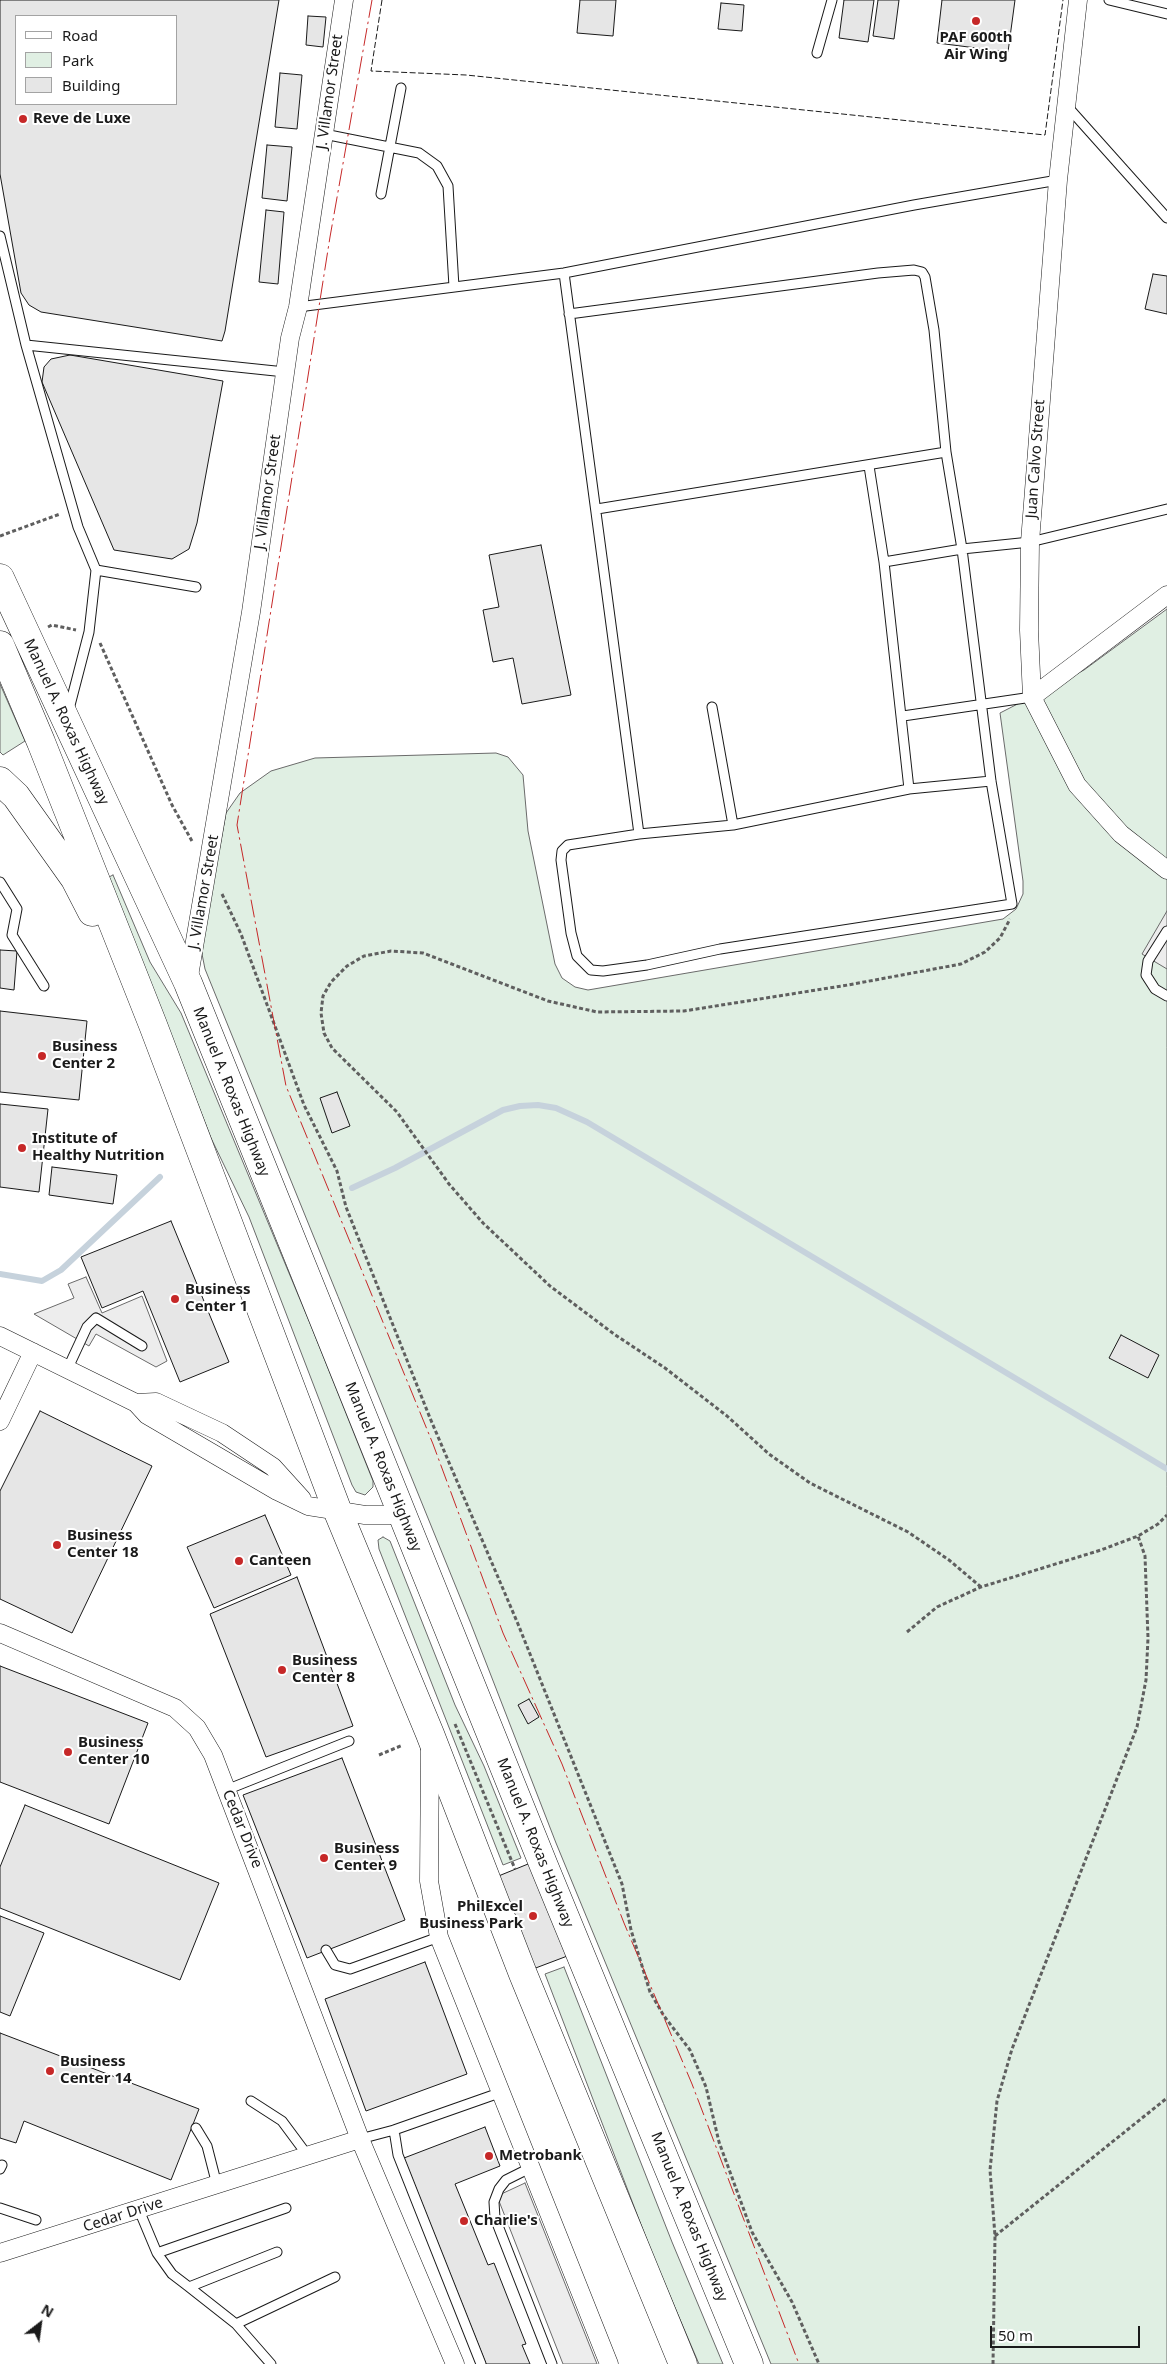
<!DOCTYPE html>
<html>
<head>
<meta charset="utf-8">
<style>
  body { margin:0 }
  #map { position:relative; width:1167px; height:2364px; overflow:hidden; background:#fff; font-family:"Noto Sans",sans-serif }
  canvas { display:block }
  .legend { position:absolute; left:15px; top:15px; width:162px; height:90px; box-sizing:border-box; background:#fff; border:1px solid #a3a3a3; margin:0; padding:6px 9px; list-style:none; font-size:15px; color:#1a1a1a }
  .legend li { display:flex; align-items:center; gap:10px; height:25px }
  .legend b { width:25px; border:1px solid #a3a3a3 }
  .north { position:absolute; left:15px; top:2299px; width:50px; height:50px; -webkit-text-stroke:4px #fff; paint-order:stroke; rotate:30deg; font-size:14px; font-weight:700; line-height:20px; text-align:center; color:#1a1a1a }
  .north::after { content:''; display:block; margin:auto; width:18px; height:22px; background:#1a1a1a; clip-path:polygon(50% 0,100% 100%,50% 72%,0 100%) }
  .scale { position:absolute; left:990px; top:2326px; width:150px; height:22px; box-sizing:border-box; border:2px solid #1a1a1a; border-top:0; padding-left:6px; font-size:15px; line-height:18px; white-space:nowrap; color:#1a1a1a; -webkit-text-stroke:4px #fff; paint-order:stroke }
</style>
</head>
<body>
<div id="map">
<canvas width="1167" height="2364"></canvas>
<ul class="legend">
<li><b style="height:6px;background:#fff"></b>Road</li>
<li><b style="height:14px;background:#e0efe3"></b>Park</li>
<li><b style="height:14px;background:#e6e6e6"></b>Building</li>
</ul>
<div class="north">N</div>
<div class="scale">50 m</div>
</div>
<script>
const c = document.querySelector('canvas').getContext('2d');
c.lineJoin = 'round';
function fillPath(path, color) { c.fillStyle = color; c.fill(path, 'evenodd'); }
const poly = rows => new Path2D(rows.map(r => 'M' + r).join(''));
function trace(path, color, width, dash) { c.strokeStyle = color; c.lineWidth = width; c.lineCap = dash ? 'butt' : 'round'; c.setLineDash(dash || []); c.stroke(path); }
function write(font, color, halo, rows, align = 'center') {
  c.font = font + ' "Noto Sans",sans-serif'; c.lineWidth = 4; c.setLineDash([]); c.textBaseline = 'middle'; c.strokeStyle = halo; c.fillStyle = color; for (const [text, x, y, turn = 0] of rows) {
    c.save(); c.translate(x, y); c.rotate((+turn || 0) * Math.PI / 180); c.textAlign = isNaN(turn) ? turn : align; if (halo) c.strokeText(text, 0, 0); c.fillText(text, 0, 0); c.restore();
  }
}
const green = poly([
  [1167,609,1167,2364,771,2364,556,1843,471,1624,205,969,201,949,226,813,240,793,271,771,315,758,496,753,508,757,523,775,528,831,555,964,562,978,575,987,588,990,1003,919,1016,909,1023,894,1023,881,1000,713,1084,670,1167,609],
  [0,684,25,741,3,755,0,752,0,684],
  [113,875,150,962,181,1013,311,1326,373,1481,373,1487,365,1495,356,1492,352,1485,249,1217,211,1138,109,877,113,875],
  [383,1537,390,1541,455,1705,484,1766,521,1858,503,1865,379,1549,378,1540,383,1537],
  [564,1967,672,2242,723,2364,699,2364,653,2256,545,1974,564,1967]
]);
const parking = poly([
  [1167,911,1167,969,1142,954,1167,911],
  [86,1277,102,1313,142,1296,167,1361,156,1367,96,1334,89,1346,34,1314,74,1298,68,1284,86,1277],
  [525,2183,597,2364,563,2364,497,2196,525,2183]
]);
const stream = poly([
  [352,1188,395,1168,503,1110,520,1106,538,1105,556,1108,587,1122,1167,1469],
  [0,1274,42,1281,61,1270,160,1177]
]);
const building = poly([
  [0,0,279,0,225,331,222,341,41,312,29,305,21,293,0,174,0,0],
  [16,16,176,16,176,104,16,104,16,16],
  [580,0,616,0,613,36,577,33,580,0],
  [844,0,874,0,868,42,839,38,844,0],
  [878,0,899,0,894,39,873,36,878,0],
  [942,0,1015,0,1008,52,937,43,942,0],
  [721,3,744,5,742,31,718,29,721,3],
  [308,16,326,17,323,47,306,45,308,16],
  [280,73,302,75,297,129,275,127,280,73],
  [267,145,292,147,287,201,262,198,267,145],
  [266,210,284,212,278,284,259,282,266,210],
  [1153,274,1167,276,1167,314,1145,309,1153,274],
  [70,355,223,381,197,523,189,549,172,559,114,550,42,382,44,367,51,359,70,355],
  [541,545,571,695,522,704,513,658,493,662,483,610,499,607,489,555,541,545],
  [0,950,17,951,14,990,0,988,0,950],
  [0,1011,87,1021,79,1100,0,1092,0,1011],
  [337,1092,350,1126,332,1133,320,1098,337,1092],
  [0,1104,48,1109,39,1192,0,1187,0,1104],
  [52,1167,117,1175,113,1204,49,1195,52,1167],
  [171,1221,229,1362,180,1382,143,1291,102,1308,81,1257,171,1221],
  [1121,1335,1159,1355,1148,1378,1109,1358,1121,1335],
  [40,1411,152,1466,72,1633,0,1599,0,1491,40,1411],
  [265,1515,291,1575,214,1608,187,1547,265,1515],
  [297,1577,353,1726,266,1757,210,1614,297,1577],
  [0,1666,148,1723,109,1824,0,1782,0,1666],
  [529,1699,539,1717,528,1724,518,1705,529,1699],
  [342,1758,405,1920,307,1958,243,1795,342,1758],
  [25,1805,219,1883,180,1980,0,1908,0,1867,25,1805],
  [533,1862,570,1955,533,1969,496,1877,533,1862],
  [0,1916,44,1933,10,2016,0,2012,0,1916],
  [425,1962,467,2074,366,2111,325,1999,425,1962],
  [0,2033,199,2109,171,2180,24,2121,16,2143,0,2138,0,2033],
  [485,2127,500,2166,455,2184,488,2265,494,2263,526,2344,522,2345,530,2364,486,2364,404,2158,485,2127]
]);
const path = poly([
  [0,536,60,514],
  [48,627,52,625,76,630],
  [100,643,172,805,193,843],
  [222,894,241,934,304,1105,337,1171,346,1207,430,1418,518,1624,622,1884,631,1930,650,1992,664,2016,690,2050,706,2087,719,2142,752,2232,792,2302,819,2364],
  [981,1587,949,1560,908,1532,810,1483,769,1454,727,1416,665,1368,614,1334,550,1286,483,1223,449,1184,397,1112,332,1048,324,1033,321,1013,323,996,331,982,347,966,364,956,391,951,423,953,548,1001,597,1012,684,1011,848,985,961,964,985,952,1000,938,1010,919],
  [907,1632,937,1607,981,1587,1101,1550,1138,1536,1158,1524,1167,1515],
  [455,1724,515,1869],
  [379,1755,403,1745],
  [995,2236,1167,2098],
  [993,2364,995,2236,990,2170,997,2101,1012,2049,1137,1727,1146,1680,1148,1638,1145,1556,1138,1536]
]);
const service = poly([
  [1109,0,1167,14],
  [817,53,832,0],
  [1066,105,1167,218],
  [324,134,419,153,437,166,448,186,454,287],
  [381,194,401,88],
  [0,236,26,345,78,527,96,570,196,587],
  [564,273,639,834,733,825,909,789,991,781],
  [298,307,564,273,914,205,1058,180],
  [569,314,878,273,914,270,922,272,925,277,934,330,946,452,962,549,991,781,1012,904,720,949,647,965,603,971,591,970,577,956,571,933,561,860,562,851,568,845,639,834],
  [26,345,285,372],
  [869,466,884,562,909,789],
  [597,509,946,452],
  [884,562,962,549,1030,542,1167,509],
  [712,707,733,825],
  [69,709,89,632,96,570],
  [903,716,1032,697],
  [0,882,17,909,12,935,44,986],
  [1167,931,1148,961,1146,975,1155,989,1167,996],
  [67,1370,87,1327,96,1318,142,1346],
  [226,1790,349,1741],
  [326,1950,335,1965,350,1969,439,1937],
  [251,2101,282,2121,308,2156],
  [196,2128,207,2146,217,2185],
  [394,2130,398,2155,481,2364],
  [360,2139,394,2130,502,2092],
  [530,2168,506,2180,499,2189,494,2202,495,2218,552,2364],
  [0,2169,2,2165],
  [0,2208,36,2220],
  [139,2210,157,2253,286,2208],
  [157,2253,172,2274,189,2287,277,2252],
  [189,2287,236,2324,335,2277],
  [236,2324,271,2364]
]);
const minor = poly([
  [1078,0,1058,180,1030,542,1029,630,1032,697,1077,785,1121,834,1167,870],
  [1032,697,1167,595],
  [188,982,251,612,290,338,298,307,344,0],
  [0,1336,136,1403,147,1415,277,1491,308,1506,365,1515,402,1515],
  [136,1403,156,1402,222,1433,273,1467,302,1499],
  [0,1421,33,1352],
  [0,1633,175,1708,197,1728,213,1755,360,2139,455,2364],
  [430,1746,429,1881,439,1937,609,2364],
  [0,2253,360,2139]
]);
const primary = poly([
  [0,578,188,983,544,1866,749,2364],
  [0,645,41,742,153,1025,338,1512,430,1734,523,1974,683,2364],
  [0,781,16,796,75,879,92,912]
]);
const fence = poly([
  [382,0,371,71,466,75,1045,135,1063,0]
]);
const power = poly([
  [372,0,330,237,237,825,286,1086,433,1444,503,1633,562,1764,624,1923,692,2084,799,2364]
]);
const markers = [
  [976,21,5,"#c62828"],
  [23,119,5,"#c62828"],
  [42,1056,5,"#c62828"],
  [22,1148,5,"#c62828"],
  [175,1299,5,"#c62828"],
  [57,1545,5,"#c62828"],
  [239,1561,5,"#c62828"],
  [282,1670,5,"#c62828"],
  [68,1752,5,"#c62828"],
  [324,1858,5,"#c62828"],
  [533,1916,5,"#c62828"],
  [50,2071,5,"#c62828"],
  [489,2156,5,"#c62828"],
  [464,2221,5,"#c62828"]
];
const poiNames = [
  ["PAF 600th",976,38,"center"],
  ["Air Wing",976,55,"center"],
  ["Reve de Luxe",33,119],
  ["Business",52,1047],
  ["Center 2",52,1064],
  ["Institute of",32,1139],
  ["Healthy Nutrition",32,1156],
  ["Business",185,1290],
  ["Center 1",185,1307],
  ["Business",67,1536],
  ["Center 18",67,1553],
  ["Canteen",249,1561],
  ["Business",292,1661],
  ["Center 8",292,1678],
  ["Business",78,1743],
  ["Center 10",78,1760],
  ["Business",334,1849],
  ["Center 9",334,1866],
  ["PhilExcel",523,1907,"right"],
  ["Business Park",523,1924,"right"],
  ["Business",60,2062],
  ["Center 14",60,2079],
  ["Metrobank",499,2156],
  ["Charlie's",474,2221]
];
const streetNames = [
  ["J. Villamor Street",330,92,-82],
  ["Juan Calvo Street",1036,459,-86],
  ["J. Villamor Street",268,492,-82],
  ["Manuel A. Roxas Highway",66,722,65],
  ["J. Villamor Street",204,892,-80],
  ["Manuel A. Roxas Highway",231,1092,68],
  ["Manuel A. Roxas Highway",383,1467,68],
  ["Cedar Drive",242,1829,68],
  ["Manuel A. Roxas Highway",535,1843,68],
  ["Cedar Drive",123,2215,-18],
  ["Manuel A. Roxas Highway",689,2217,68]
];
fillPath(green, '#e0efe3');
trace(green, '#6a6a6a', 1);
fillPath(parking, '#ededed');
trace(parking, '#6a6a6a', 1);
trace(stream, '#c6d2dc', 6);
fillPath(building, '#e6e6e6');
trace(building, '#1a1a1a', 1);
trace(service, '#1a1a1a', 11);
trace(minor, '#1a1a1a', 19);
trace(primary, '#1a1a1a', 29);
trace(path, '#5f5f5f', 3, [4, 2.5]);
trace(service, '#fff', 9);
trace(minor, '#fff', 18);
trace(primary, '#fff', 28);
trace(fence, '#1a1a1a', 1, [6, 2.5]);
trace(power, '#c62828', 1, [18, 4, 2.5, 4]);
for (const [x, y, r, color] of markers) { const dot = new Path2D(); dot.arc(x, y, r, 0, 2 * Math.PI); c.fillStyle = color; c.fill(dot); trace(dot, '#fff', 2); }
write('bold 15px', '#1a1a1a', '#fff', poiNames, 'left');
write('15px', '#1a1a1a', '#fff', streetNames);
</script>
</body>
</html>
